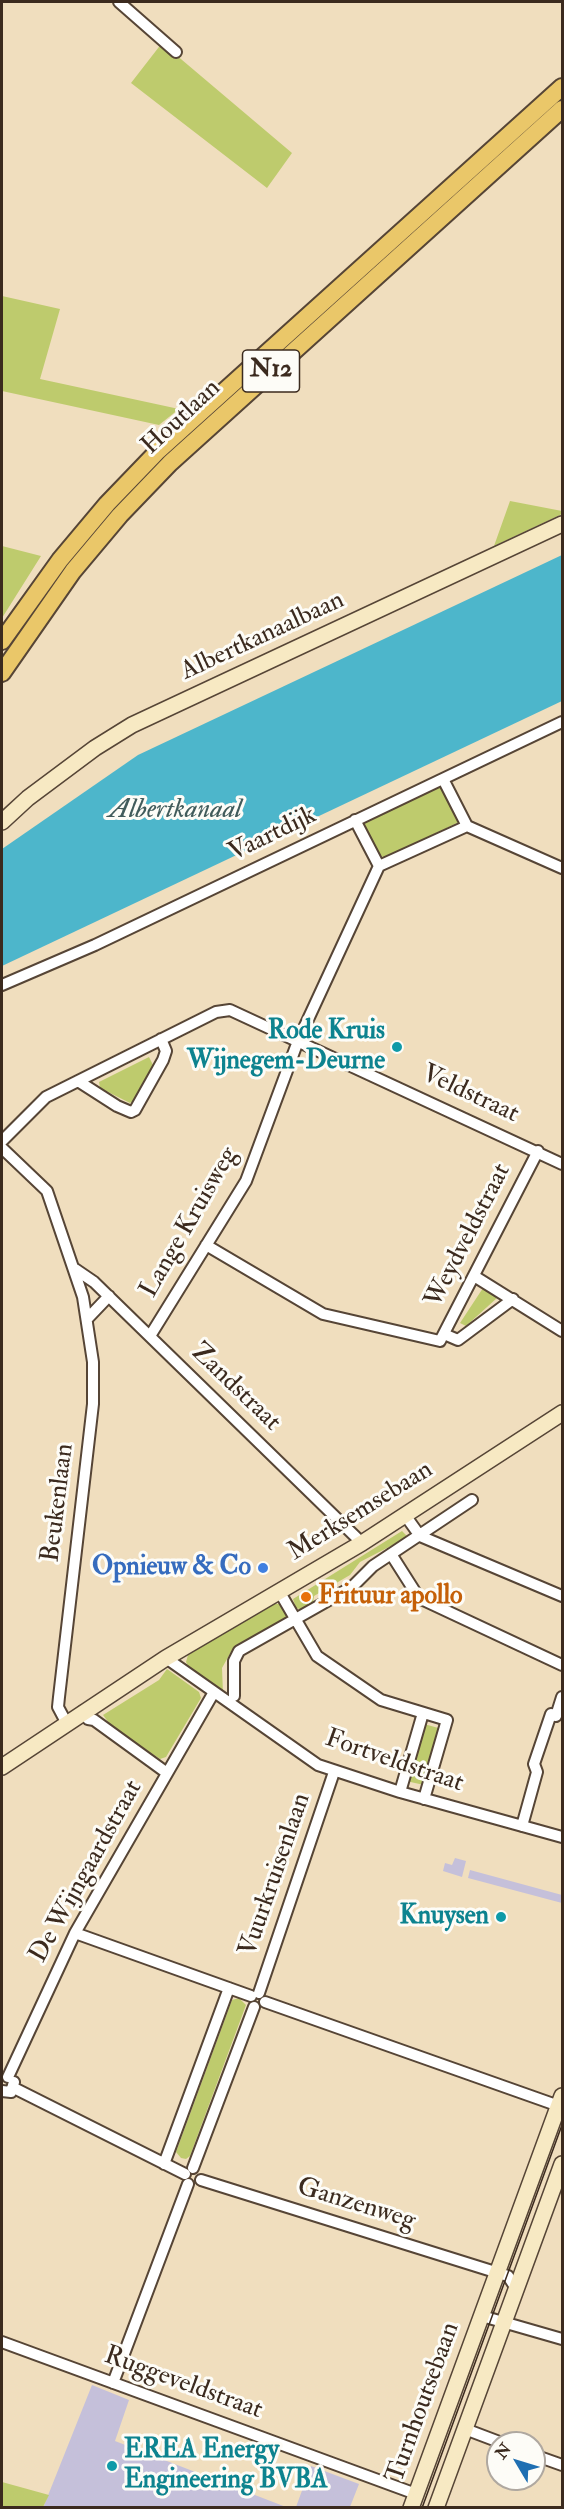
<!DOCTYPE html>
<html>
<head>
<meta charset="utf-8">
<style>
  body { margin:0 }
  #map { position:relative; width:564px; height:2509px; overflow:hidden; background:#f0debe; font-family:"IM FELL Double Pica",serif }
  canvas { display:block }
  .frame { position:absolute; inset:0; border:3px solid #3b2a1e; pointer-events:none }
  .north { position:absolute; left:486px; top:2431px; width:60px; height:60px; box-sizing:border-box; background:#fdfcf7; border:2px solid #afa8a0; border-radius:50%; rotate:308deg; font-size:16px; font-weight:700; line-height:24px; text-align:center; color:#3b2a1e }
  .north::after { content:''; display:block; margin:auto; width:21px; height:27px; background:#1f6fb2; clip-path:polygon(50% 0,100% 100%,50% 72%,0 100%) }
</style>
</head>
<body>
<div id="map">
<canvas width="564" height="2509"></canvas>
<div class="frame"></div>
<div class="north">N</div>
</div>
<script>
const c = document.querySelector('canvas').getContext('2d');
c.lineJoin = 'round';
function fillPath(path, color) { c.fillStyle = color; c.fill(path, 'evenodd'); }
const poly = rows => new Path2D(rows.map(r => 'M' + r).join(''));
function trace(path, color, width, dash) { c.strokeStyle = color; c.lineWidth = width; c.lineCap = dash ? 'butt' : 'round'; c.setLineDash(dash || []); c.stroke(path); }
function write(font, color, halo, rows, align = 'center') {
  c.font = font + ' "IM FELL Double Pica",serif'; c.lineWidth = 6; c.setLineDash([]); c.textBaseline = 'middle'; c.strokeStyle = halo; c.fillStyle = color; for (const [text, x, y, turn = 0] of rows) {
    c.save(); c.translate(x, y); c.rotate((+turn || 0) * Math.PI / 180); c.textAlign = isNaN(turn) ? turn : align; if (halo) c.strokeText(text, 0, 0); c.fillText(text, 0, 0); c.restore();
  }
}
const industrial = poly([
  [455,1858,466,1861,462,1877,443,1871,445,1863,452,1865],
  [470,1870,562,1895,562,1903,468,1878],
  [92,2385,129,2400,115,2441,286,2507,43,2508],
  [311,2466,359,2484,350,2507,296,2507]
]);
const green = poly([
  [162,43,292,153,267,188,131,83],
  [2,296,60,309,40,379,179,409,159,425,2,391],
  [510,501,562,511,562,514,494,546],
  [2,546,41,556,2,618],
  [440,786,459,822,384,858,377,852,364,823],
  [149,1057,153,1065,137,1099,130,1103,100,1088,99,1082],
  [483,1288,497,1298,466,1326,460,1323],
  [402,1531,408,1537,360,1562,350,1575,314,1596,313,1603,303,1610,296,1608,293,1599],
  [273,1604,279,1604,288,1618,232,1650,222,1668,223,1693,191,1671,186,1662,188,1655],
  [167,1669,199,1692,201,1698,166,1757,160,1759,112,1727,103,1715,159,1680],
  [424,1724,442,1729,424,1785,406,1781],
  [239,1998,246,2005,190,2156,186,2159,181,2158,176,2152,232,2000],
  [2,2482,49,2495,43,2507,2,2507]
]);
const water = poly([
  [562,555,562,701,2,966,2,849,138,755]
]);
const street = poly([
  [119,2,176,52],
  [443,779,467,826,562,868],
  [355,820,379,866],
  [2,985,95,945,562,722],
  [78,1081,117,1106,131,1112,135,1110,163,1060,166,1051,161,1039],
  [2,1141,46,1097,216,1012,230,1010,562,1164],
  [2,1148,47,1191,83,1297,93,1362,93,1404,59,1697,58,1707,66,1722],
  [206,1245,323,1314,440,1341,538,1151],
  [75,1269,94,1282,362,1543],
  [474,1276,562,1331],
  [88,1318,109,1296],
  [444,1334,458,1340,513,1299],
  [150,1336,246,1181,298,1041,379,866,467,826],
  [405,1515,420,1536,562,1596],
  [391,1554,419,1598,562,1665],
  [279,1591,317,1656,381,1700,447,1720,424,1799],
  [166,1658,318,1765,400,1792,562,1837],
  [234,1696,234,1661,239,1651,352,1587,373,1566,472,1500],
  [83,1711,88,1719,94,1720,167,1773],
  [400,1792,423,1713],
  [522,1826,537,1772,534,1764,551,1714,556,1716,562,1697],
  [75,1933,251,1996],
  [259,1993,334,1772],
  [265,2002,559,2106],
  [8,2077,75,1933,214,1692],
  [14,2088,185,2174],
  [2,2091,11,2092,14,2082],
  [164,2164,229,1988],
  [193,2168,254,2007],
  [201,2180,508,2276,517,2290],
  [482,2316,562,2339],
  [2,2342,416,2494],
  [113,2383,188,2184],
  [465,2429,502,2443],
  [534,2455,562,2465]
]);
const secondary = poly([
  [2,822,28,798,95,748,132,725,562,524],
  [2,1767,166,1658,362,1543,562,1413],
  [411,2508,562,2096],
  [436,2508,562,2164]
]);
const primary = poly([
  [2,641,60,560,107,504,158,451,562,87],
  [2,673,73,571,120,515,170,463,562,109]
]);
const tram = poly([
  [422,2508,562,2125]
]);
const markers = [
  [397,1047,6,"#0f9aa8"],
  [263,1568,6,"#3f7fe0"],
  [306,1597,6,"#e8710a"],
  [501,1917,6,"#0f9aa8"],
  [112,2466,6,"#0f9aa8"]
];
const shields = [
  [271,371,57]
];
const shieldNames = [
  ["N12",271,371]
];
const streetNames = [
  ["Houtlaan",182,418,-43],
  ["Albertkanaalbaan",263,637,-25],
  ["Vaartdijk",273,835,-26],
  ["Veldstraat",470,1095,25],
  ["Lange Kruisweg",190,1223,-60],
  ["Weydveldstraat",469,1236,-63],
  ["Zandstraat",235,1388,44],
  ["Beukenlaan",59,1503,-83],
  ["Merksemsebaan",361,1512,-32],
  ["Fortveldstraat",394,1762,19],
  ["De Wijngaardstraat",87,1872,-61],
  ["Vuurkruisenlaan",276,1875,-71],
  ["Ganzenweg",356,2205,17],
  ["Ruggeveldstraat",183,2384,20],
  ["Turnhoutsebaan",424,2403,-70]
];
const cultureNames = [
  ["Rode Kruis",385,1032],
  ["Wijnegem-Deurne",385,1062],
  ["Knuysen",489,1917],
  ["EREA Energy",124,2451,"left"],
  ["Engineering BVBA",124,2481,"left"]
];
const shopNames = [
  ["Opnieuw & Co",251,1568]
];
const foodNames = [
  ["Frituur apollo",318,1597]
];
const waterNames = [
  ["Albertkanaal",175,811]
];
fillPath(industrial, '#c5c0da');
fillPath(green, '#becb6d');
fillPath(water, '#4db6cb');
trace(street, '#564536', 14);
trace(secondary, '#564536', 18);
trace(primary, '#564536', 20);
trace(street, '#fff', 10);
trace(secondary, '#f7e9c3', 15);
trace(primary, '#eac769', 16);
trace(tram, '#3b2a1e', 1.5);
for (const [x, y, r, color] of markers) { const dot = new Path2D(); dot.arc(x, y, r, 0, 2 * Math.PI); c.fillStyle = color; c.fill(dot); trace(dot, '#fdfcf7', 2); }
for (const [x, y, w] of shields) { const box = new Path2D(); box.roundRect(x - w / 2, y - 21, w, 42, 4.5); c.fillStyle = '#fdfcf7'; c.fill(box); trace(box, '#3b2a1e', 1.5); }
write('bold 24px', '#3b2a1e', null, shieldNames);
write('26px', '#3b2a1e', '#fdfcf7', streetNames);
write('bold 26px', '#0d838f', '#fdfcf7', cultureNames, 'right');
write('bold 26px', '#366cbe', '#fdfcf7', shopNames, 'right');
write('bold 26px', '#c56008', '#fdfcf7', foodNames, 'left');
write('italic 27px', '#415b5b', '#fdfcf7', waterNames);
</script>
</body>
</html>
